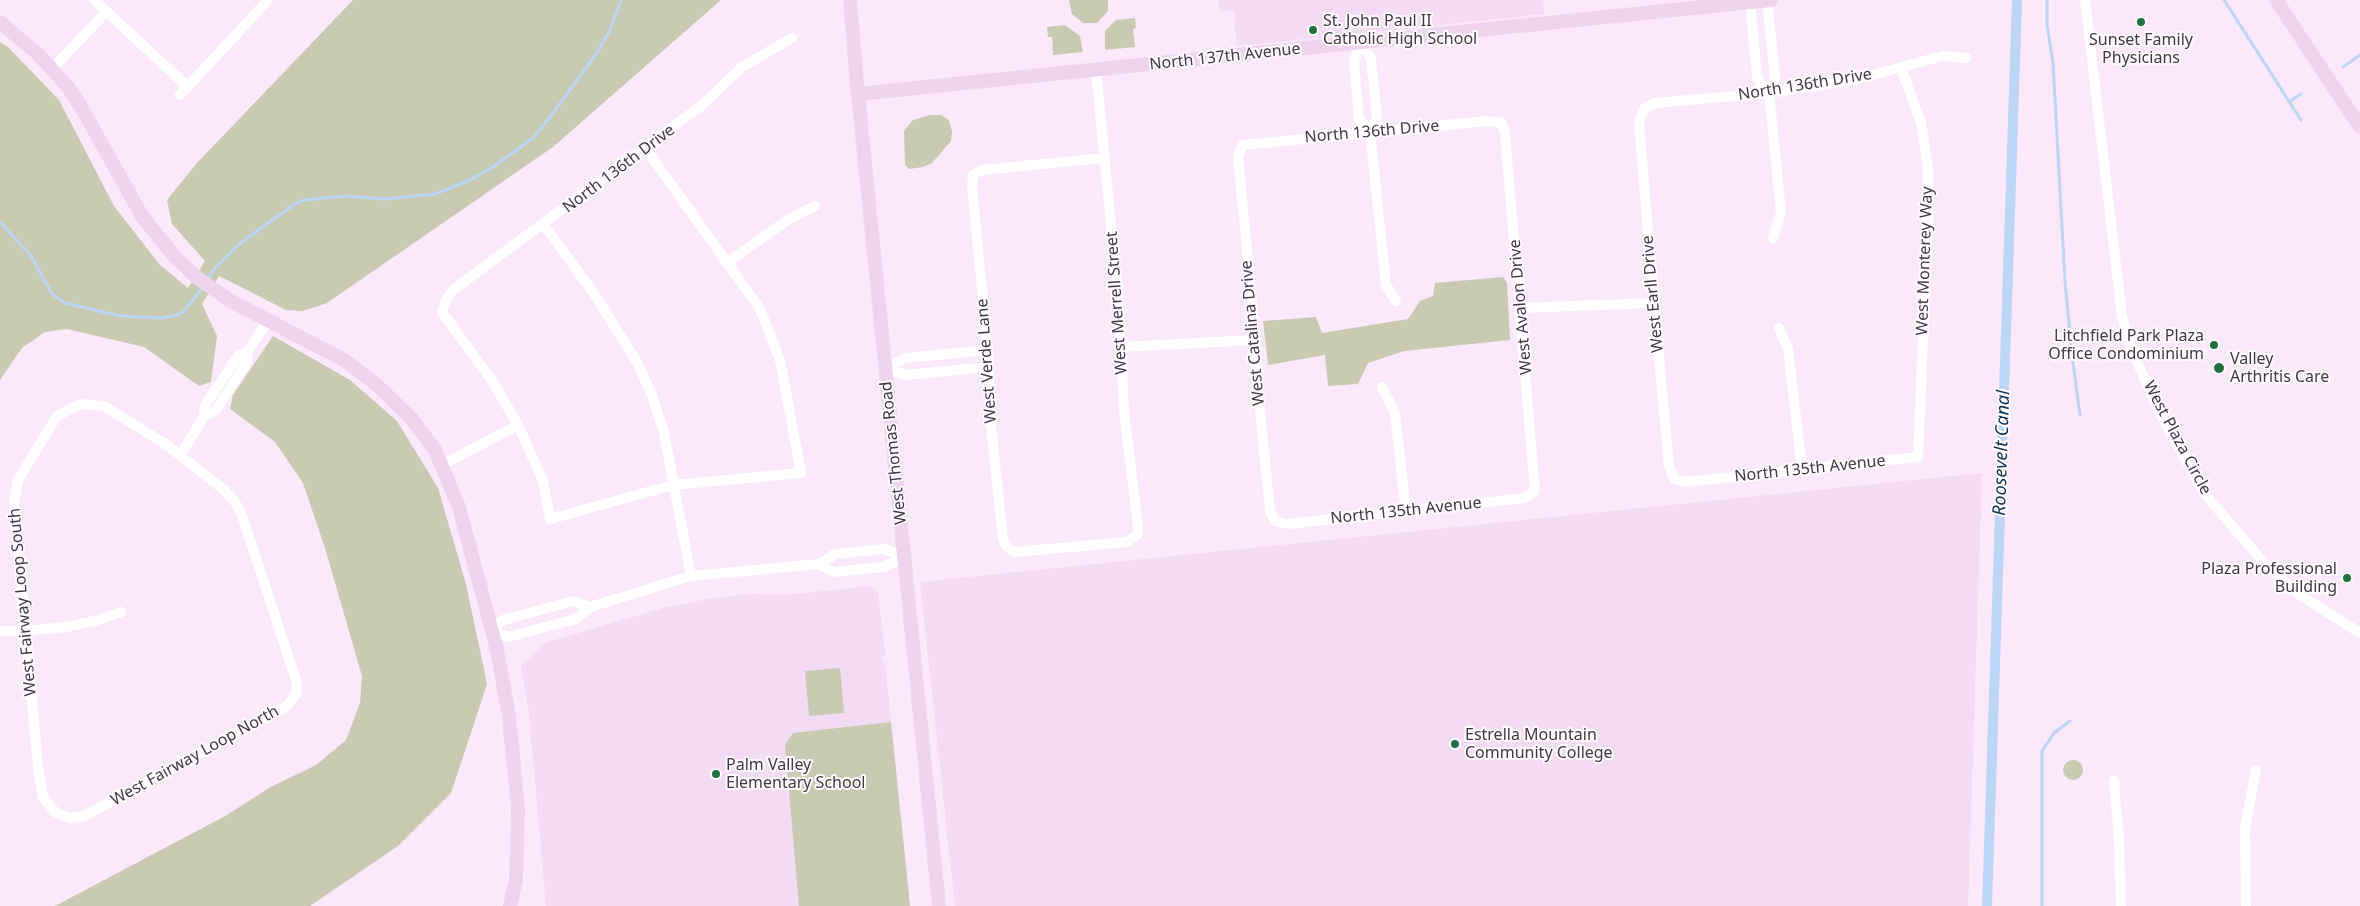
<!DOCTYPE html>
<html>
<head>
<meta charset="utf-8">
<style>
  body { margin:0 }
  canvas { display:block; background:#fbe8fb }
</style>
</head>
<body>
<canvas width="2360" height="906"></canvas>
<script>
const c = document.querySelector('canvas').getContext('2d');
c.lineJoin = 'round';
function fillPath(path, color) { c.fillStyle = color; c.fill(path, 'evenodd'); }
const poly = rows => new Path2D(rows.map(r => 'M' + r).join(''));
function trace(path, color, width, dash) { c.strokeStyle = color; c.lineWidth = width; c.lineCap = dash ? 'butt' : 'round'; c.setLineDash(dash || []); c.stroke(path); }
function write(font, color, halo, rows, align = 'center') {
  c.font = font + ' "Noto Sans",sans-serif'; c.lineWidth = 4; c.setLineDash([]); c.textBaseline = 'middle'; c.strokeStyle = halo; c.fillStyle = color; for (const [text, x, y, turn = 0] of rows) {
    c.save(); c.translate(x, y); c.rotate((+turn || 0) * Math.PI / 180); c.textAlign = isNaN(turn) ? turn : align; if (halo) c.strokeText(text, 0, 0); c.fillText(text, 0, 0); c.restore();
  }
}
const built = poly([
  [1219,0,1543,0,1544,14,1237,46,1234,10,1220,11],
  [1982,473,1968,906,955,906,920,582],
  [870,586,878,592,885,655,882,656,883,663,885,663,910,906,546,906,529,713,521,666,544,643,663,608,713,598,752,594,786,595]
]);
const green = poly([
  [353,0,721,0,553,147,327,303,303,311,286,310,219,276,202,304,217,336,211,382,199,386,144,347,67,329,45,332,22,348,0,380,0,42,8,47,59,100,114,206,160,265,188,288,205,261,172,224,167,200,197,163],
  [1069,0,1108,0,1108,11,1097,23,1083,23,1072,14],
  [1135,18,1136,28,1133,29,1135,47,1105,50,1105,31,1116,20],
  [1065,25,1080,36,1083,52,1053,55,1052,37,1048,37,1047,27],
  [930,115,941,115,949,120,952,132,951,141,932,163,923,167,909,169,905,165,904,131,913,120],
  [1503,277,1507,283,1510,340,1404,351,1368,363,1358,384,1328,386,1325,355,1268,365,1263,321,1316,317,1322,333,1408,319,1420,301,1433,296,1435,283],
  [273,336,350,380,397,421,438,488,466,584,487,684,451,793,398,846,310,906,55,906,227,815,269,788,316,765,346,740,360,703,362,676,325,548,303,483,275,442,230,409,233,395],
  [840,668,844,713,809,716,805,671],
  [891,722,910,906,799,906,785,745,793,733],
  '2063 770a10 10 0 1 1 20 0a10 10 0 1 1-20 0Z'
]);
const stream = poly([
  [2047,0,2047,25,2053,63,2065,281,2072,355,2080,415],
  [2224,0,2301,120],
  [2343,67,2360,55],
  [2289,102,2301,94],
  [0,222,31,256,52,294,65,303,120,316,161,318,178,315,184,311,204,286],
  [207,281,215,268,238,245,293,205,304,200,345,196,385,199,435,194,468,181,490,169,533,138,550,117,597,53,610,30,621,0],
  [2042,906,2042,751,2054,733,2070,721]
]);
const canal = poly([
  [1987,906,2017,0]
]);
const street = poly([
  [94,0,188,87],
  [1750,0,1757,78,1769,93],
  [1767,0,1775,77,1769,93,1781,212,1773,238],
  [2085,0,2122,316,2132,350,2158,410,2204,493,2264,563,2300,595,2360,633],
  [1361,42,1371,58,1377,118,1370,131,1386,285,1396,301],
  [1361,42,1354,61,1359,119,1370,131],
  [53,68,106,12],
  [1901,68,1921,123,1928,168,1928,222,1918,457,1685,482,1674,479,1669,466,1654,303,1639,122,1644,109,1655,103,1769,93,1854,80,1935,58,1943,56,1966,58],
  [1096,70,1119,309,1124,411,1138,526,1137,535,1127,542,1015,552,1006,546,1003,539,990,416,988,350,972,188,973,175,982,170,1104,158],
  [180,95,268,0],
  [1487,121,1502,123,1505,134,1535,491,1525,498,1288,524,1275,521,1270,511,1256,372,1253,313,1238,157,1243,145,1487,121],
  [646,149,760,309,780,360,801,473,673,485,550,519,543,481,518,425,493,382,442,312,446,300,453,290,701,106,742,67,792,38],
  [544,225,595,295,637,362,652,395,664,433,691,576],
  [728,262,789,219,815,206],
  [1519,308,1654,303],
  [1779,328,1788,349,1802,469],
  [1121,347,1254,340],
  [886,369,905,358,988,350],
  [886,369,906,375,989,367],
  [1382,387,1395,413,1406,512],
  [80,404,104,406,167,445,224,490,235,502,242,515,297,683,296,694,287,706,84,816,70,818,55,812,43,797,38,767,14,503,18,480,57,416,80,404],
  [204,417,216,410,247,362,248,351,268,321],
  [180,455,204,417,205,405,239,355,248,351],
  [442,465,518,425],
  [820,564,833,572,884,567,904,556],
  [590,607,573,601,503,620,491,631,508,637,576,619,590,607,691,576,820,564,835,554,883,549,904,556],
  [0,631,25,631,65,627,95,621,121,612],
  [2114,781,2119,839,2121,906],
  [2246,906,2245,828,2256,770]
]);
const secondary = poly([
  [850,0,858,94,939,906],
  [2276,0,2360,127],
  [0,22,38,54,68,87,80,105,142,216,175,257,195,276,229,300,344,360,377,385,411,418,435,450,459,507,497,650,509,716,518,809,516,880,510,906],
  [858,94,1771,0]
]);
const markers = [
  [2141,22,5,"#207041"],
  [1313,30,5,"#207041"],
  [2214,345,5,"#207041"],
  [2219,368,6,"#207041"],
  [2347,578,5,"#207041"],
  [1455,744,5,"#207041"],
  [716,774,5,"#207041"]
];
const poiNames = [
  ["St. John Paul II",1323,21],
  ["Catholic High School",1323,39],
  ["Sunset Family",2141,40,"center"],
  ["Physicians",2141,58,"center"],
  ["Litchfield Park Plaza",2204,336,"right"],
  ["Office Condominium",2204,354,"right"],
  ["Valley",2230,359],
  ["Arthritis Care",2230,377],
  ["Plaza Professional",2337,569,"right"],
  ["Building",2337,587,"right"],
  ["Estrella Mountain",1465,735],
  ["Community College",1465,753],
  ["Palm Valley",726,765],
  ["Elementary School",726,783]
];
const streetNames = [
  ["North 137th Avenue",1225,57,-6],
  ["North 136th Drive",1805,85,-9],
  ["North 136th Drive",1372,132,-5],
  ["North 136th Drive",619,169,-37],
  ["West Monterey Way",1925,261,-88],
  ["West Earll Drive",1653,294,-95],
  ["West Merrell Street",1117,303,-94],
  ["West Avalon Drive",1521,307,-95],
  ["West Catalina Drive",1253,333,-95],
  ["West Verde Lane",987,361,-94],
  ["West Plaza Circle",2177,438,62],
  ["West Thomas Road",894,453,-96],
  ["North 135th Avenue",1810,469,-6],
  ["North 135th Avenue",1406,511,-6],
  ["West Fairway Loop South",23,602,-95],
  ["West Fairway Loop North",195,756,-29]
];
const waterNames = [
  ["Roosevelt Canal",2002,453,-88]
];
fillPath(built, '#f2dbf3');
fillPath(green, '#c8cbb2');
trace(stream, '#bdd6f5', 3);
trace(canal, '#bdd6f5', 10);
trace(street, '#fff', 10);
trace(secondary, '#efd4f0', 14);
for (const [x, y, r, color] of markers) { const dot = new Path2D(); dot.arc(x, y, r, 0, 2 * Math.PI); c.fillStyle = color; c.fill(dot); trace(dot, '#fffbff', 2); }
write('16px', '#403940', '#fffbff', poiNames, 'left');
write('16px', '#403940', '#fffbff', streetNames);
write('italic 18px', '#0e3057', '#fffbff', waterNames);
</script>
</body>
</html>
